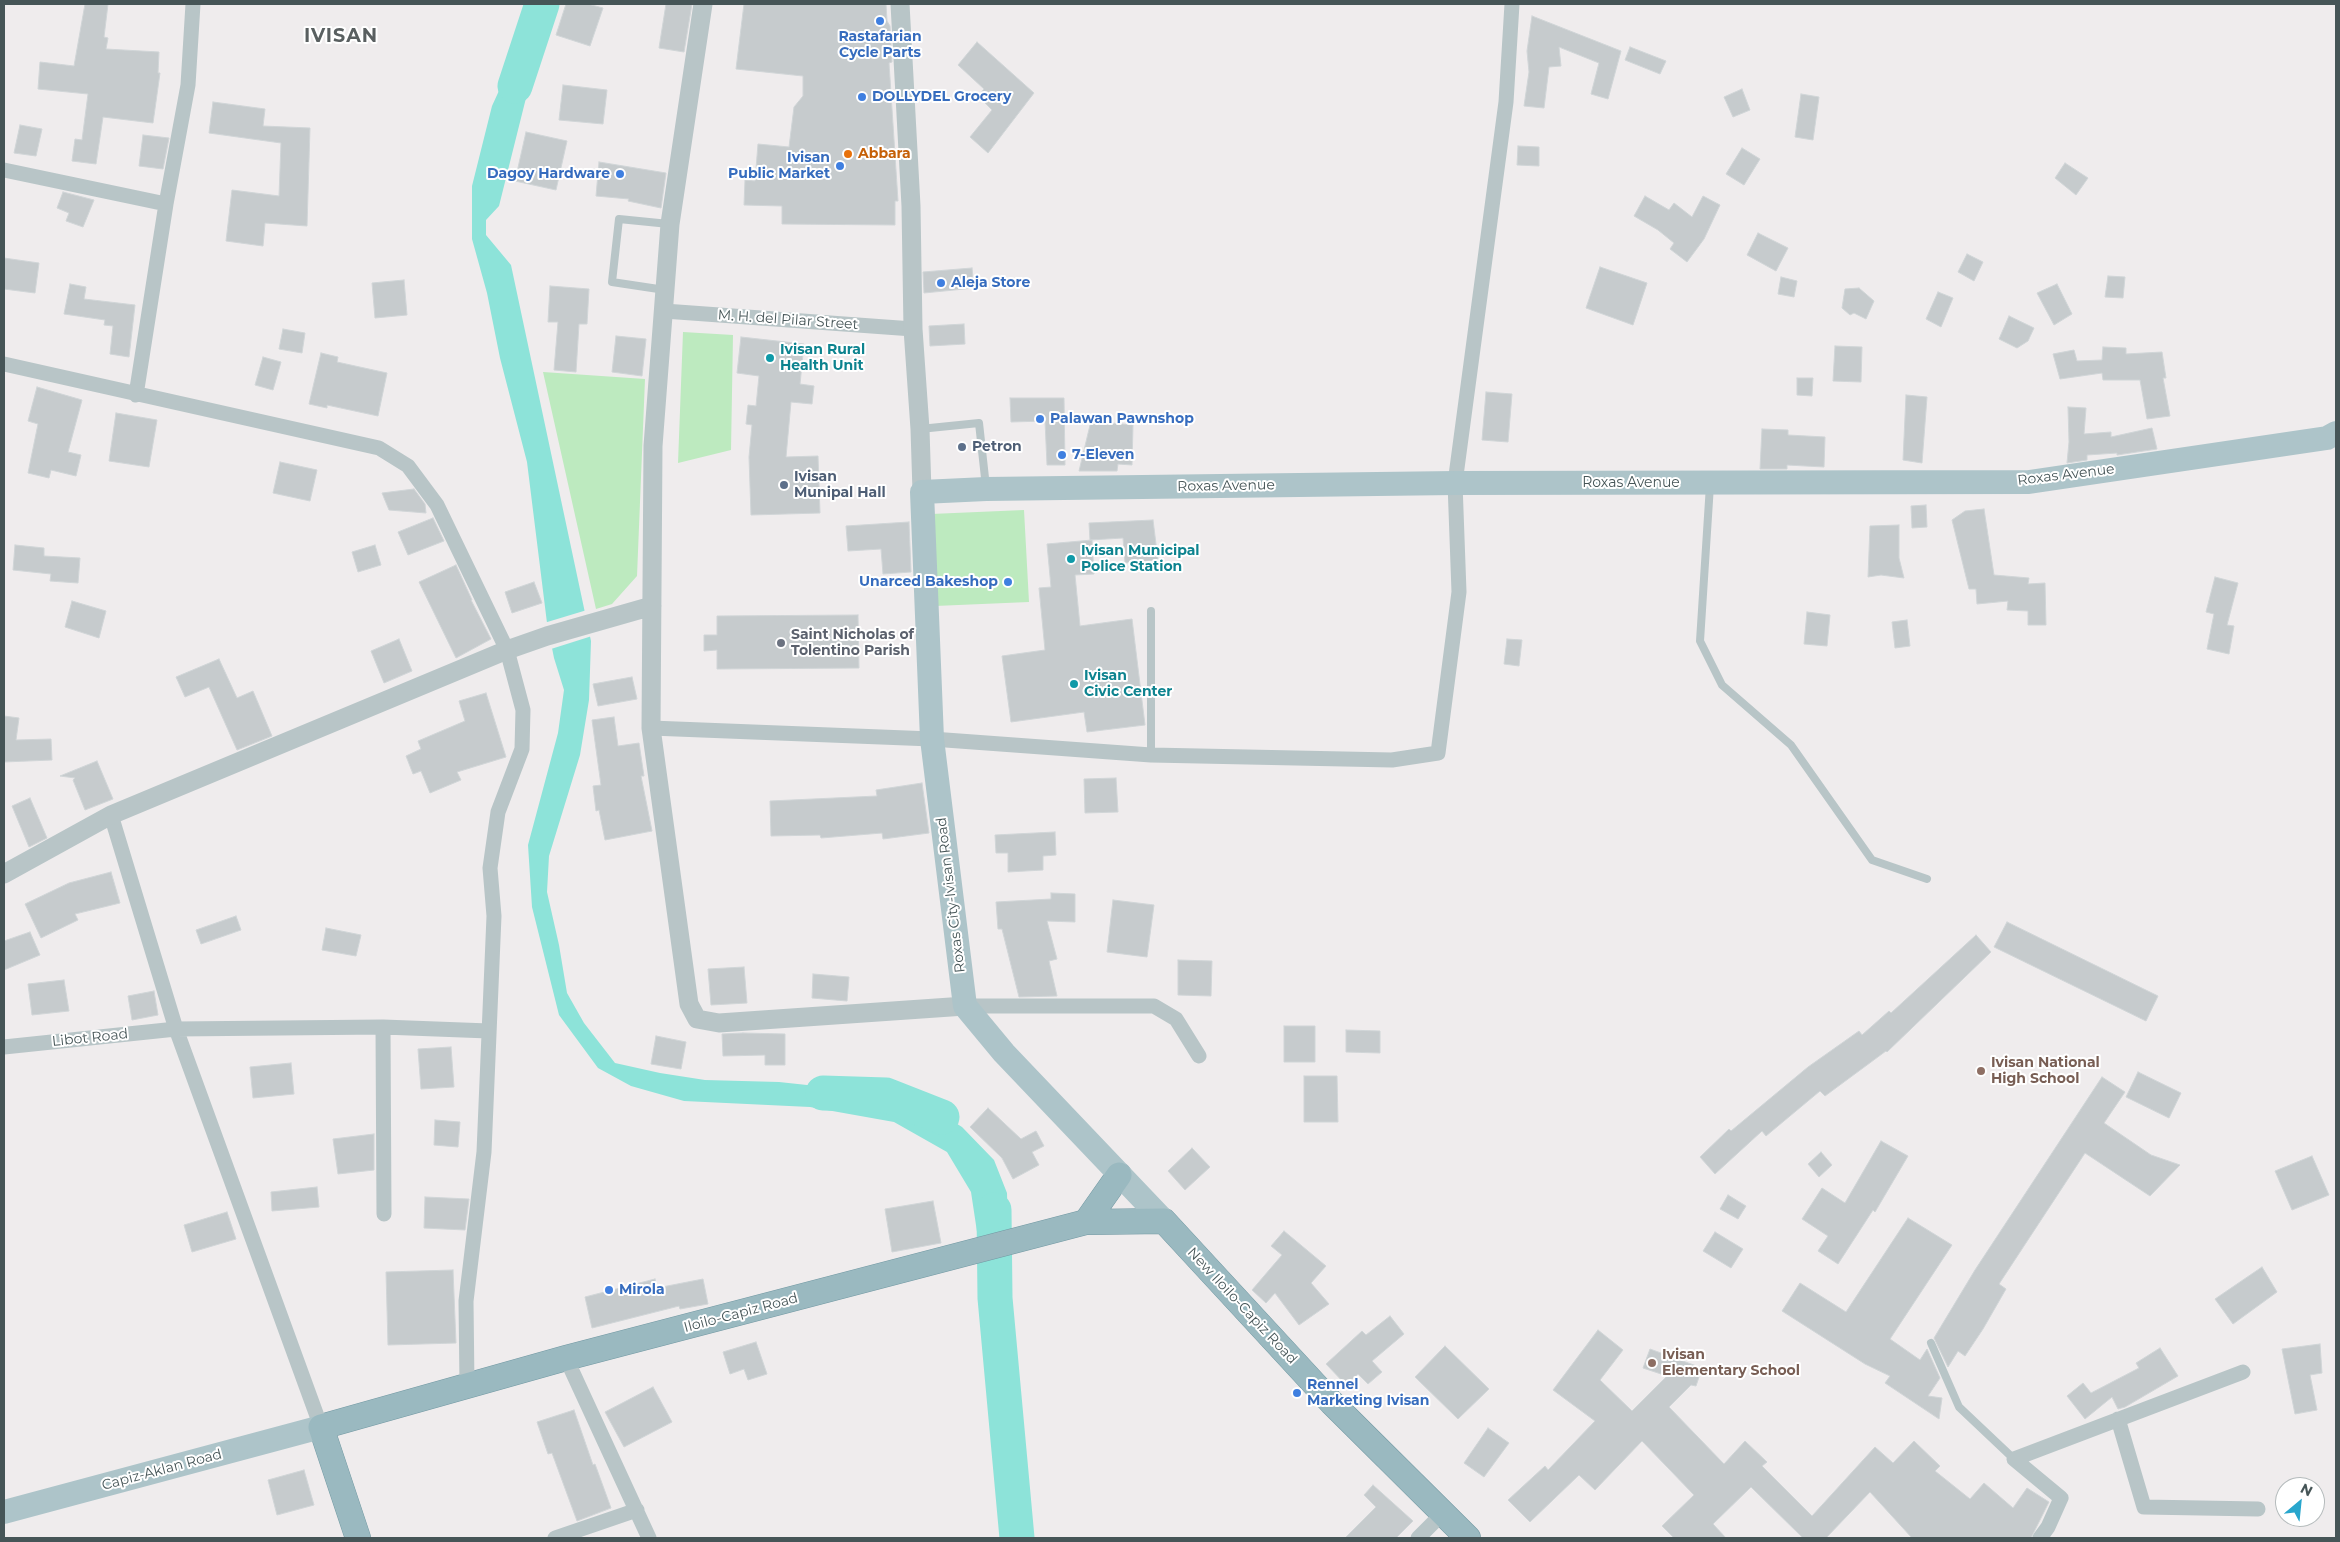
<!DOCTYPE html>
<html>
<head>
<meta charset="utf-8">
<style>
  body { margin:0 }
  #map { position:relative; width:2340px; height:1542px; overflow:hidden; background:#efeced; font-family:Montserrat,sans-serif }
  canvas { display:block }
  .frame { position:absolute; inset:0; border:5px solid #465557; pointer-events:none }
  .north { position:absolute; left:2275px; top:1477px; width:50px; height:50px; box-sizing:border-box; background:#fff; border:1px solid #b5bbbc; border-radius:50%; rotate:28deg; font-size:14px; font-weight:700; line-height:20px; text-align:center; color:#465557 }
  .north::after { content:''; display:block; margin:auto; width:18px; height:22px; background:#28a6cd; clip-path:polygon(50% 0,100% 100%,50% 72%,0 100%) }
</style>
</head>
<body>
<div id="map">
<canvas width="2340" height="1542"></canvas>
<div class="frame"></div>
<div class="north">N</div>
</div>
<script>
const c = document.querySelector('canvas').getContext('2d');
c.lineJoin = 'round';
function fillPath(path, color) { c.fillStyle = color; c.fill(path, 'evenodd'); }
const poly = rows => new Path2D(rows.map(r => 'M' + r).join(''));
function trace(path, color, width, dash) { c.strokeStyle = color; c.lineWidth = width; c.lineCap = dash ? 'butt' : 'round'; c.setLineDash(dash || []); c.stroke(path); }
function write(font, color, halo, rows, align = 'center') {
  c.font = font + ' Montserrat,sans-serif'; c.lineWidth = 4; c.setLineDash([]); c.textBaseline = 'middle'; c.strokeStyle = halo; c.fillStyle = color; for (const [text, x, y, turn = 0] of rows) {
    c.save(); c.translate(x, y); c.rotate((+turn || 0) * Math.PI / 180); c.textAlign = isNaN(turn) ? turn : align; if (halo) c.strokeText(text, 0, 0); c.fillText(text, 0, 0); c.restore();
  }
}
const green = poly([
  [683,332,733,335,731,450,678,463],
  [543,372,645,379,637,576,612,604,596,609],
  [1024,510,1029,602,935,606,931,514]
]);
const water = poly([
  [529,40,527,94,499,206,486,220,486,235,511,265,591,641,589,700,580,755,549,856,547,892,559,945,567,993,584,1023,615,1063,660,1073,705,1080,779,1082,835,1088,927,1105,962,1127,994,1160,1007,1193,1008,1235,979,1245,971,1192,947,1152,894,1122,810,1107,684,1101,631,1086,598,1068,559,1015,532,907,528,845,558,733,564,690,554,658,547,623,527,462,500,358,487,293,472,239,472,186,492,106,508,71]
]);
const pier = poly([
  [587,610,592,636,551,649,544,623]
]);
const river = poly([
  [515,86,542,4],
  [823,1093,886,1095,942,1117],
  [994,1210,995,1298,1017,1538]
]);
const building = poly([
  [85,4,108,4,104,37,108,38,106,49,159,52,158,73,160,73,153,123,103,117,96,164,72,161,75,139,82,140,88,94,38,89,40,62,74,66,85,4],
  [566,4,588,4,603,8,590,46,556,35,566,4],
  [666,4,692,4,684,52,659,48,666,4],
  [744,4,886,4,887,21,890,26,892,62,889,63,898,201,895,201,895,225,782,224,782,206,744,205,745,180,755,181,758,144,789,147,794,107,803,96,803,76,736,69,744,4],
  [1532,16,1621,51,1608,99,1591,94,1599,63,1559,47,1561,66,1549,67,1544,108,1524,106,1529,72,1527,51,1532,16],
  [977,42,1034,93,988,153,970,137,992,110,978,96,984,89,958,65,977,42],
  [1630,47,1666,61,1660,74,1625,60,1630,47],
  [563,85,607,90,603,124,559,120,563,85],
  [1742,89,1750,110,1733,117,1724,97,1742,89],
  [1801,94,1819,97,1813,140,1795,137,1801,94],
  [213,102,265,109,263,126,310,128,307,226,265,223,263,246,226,241,232,190,279,196,281,143,209,133,213,102],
  [20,125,42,129,36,156,14,153,20,125],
  [526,132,567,141,556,190,515,181,526,132],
  [143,135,169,138,163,169,139,166,143,135],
  [1518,146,1539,147,1539,166,1517,165,1518,146],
  [1742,148,1760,159,1744,185,1726,174,1742,148],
  [599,162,666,173,661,208,628,201,629,199,596,196,599,162],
  [2065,163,2088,178,2076,195,2055,178,2065,163],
  [63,192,94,200,83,227,66,221,69,213,57,208,63,192],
  [1645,196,1669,210,1674,203,1692,217,1703,196,1720,205,1704,239,1687,262,1670,249,1674,243,1658,230,1634,216,1645,196],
  [1758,233,1788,248,1776,271,1747,255,1758,233],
  [1967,254,1983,262,1974,281,1958,272,1967,254],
  [4,258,39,263,35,293,4,289,4,258],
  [1600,267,1647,283,1633,325,1586,308,1600,267],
  [972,268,974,288,924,293,923,272,972,268],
  [2108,276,2125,277,2123,298,2105,297,2108,276],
  [1781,277,1797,281,1794,297,1778,294,1781,277],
  [404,280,407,315,375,318,372,283,404,280],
  [70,284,86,287,84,299,135,305,129,357,110,354,113,326,104,325,105,320,64,314,70,284],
  [2057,284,2072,314,2054,325,2037,293,2057,284],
  [550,286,589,289,587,324,579,324,576,372,554,370,558,322,548,322,550,286],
  [1859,288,1874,301,1866,319,1854,313,1850,315,1842,308,1845,289,1859,288],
  [1938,292,1953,298,1941,327,1926,319,1938,292],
  [2009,316,2034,328,2028,341,2017,348,1999,339,2009,316],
  [964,324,965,344,930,346,929,326,964,324],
  [283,329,305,333,302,353,279,349,283,329],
  [616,336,646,339,642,376,612,372,616,336],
  [741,337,804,344,800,384,814,386,812,404,791,402,786,457,818,456,820,513,751,515,749,457,752,425,746,424,748,405,756,406,759,376,737,373,741,337],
  [1835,346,1862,347,1861,382,1833,381,1835,346],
  [2103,347,2126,348,2126,354,2162,352,2166,378,2163,378,2170,416,2147,419,2140,380,2103,380,2102,373,2060,379,2053,354,2074,350,2077,361,2102,360,2103,347],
  [321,353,338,357,337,362,387,373,378,416,327,405,327,408,309,404,321,353],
  [263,357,281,362,273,390,255,385,263,357],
  [1797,378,1813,378,1812,396,1797,395,1797,378],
  [37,387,82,400,68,452,81,455,76,476,51,470,49,478,28,473,38,424,28,421,37,387],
  [1486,392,1512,394,1508,442,1482,440,1486,392],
  [1906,395,1927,397,1922,463,1903,460,1906,395],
  [1010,398,1064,398,1065,465,1047,465,1045,421,1011,422,1010,398],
  [2068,407,2086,408,2084,434,2111,432,2111,437,2152,428,2157,449,2117,455,2117,453,2087,455,2087,460,2067,463,2069,442,2068,407],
  [116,413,157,420,149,467,109,461,116,413],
  [1091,421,1133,425,1132,465,1118,464,1117,471,1079,471,1091,421],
  [1762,429,1788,430,1788,435,1825,437,1824,467,1787,465,1787,469,1760,469,1762,429],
  [280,462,317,470,310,501,273,493,280,462],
  [414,489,425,504,426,513,389,510,382,493,414,489],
  [1926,505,1927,527,1912,528,1911,506,1926,505],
  [1984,509,1994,575,2029,578,2028,584,2045,583,2046,625,2028,625,2028,611,2007,610,2008,601,1977,604,1976,589,1969,589,1952,520,1965,511,1984,509],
  [433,518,444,541,408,555,398,532,433,518],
  [1153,520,1158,560,1125,563,1123,538,1090,540,1089,523,1153,520],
  [909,522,911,572,883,574,881,549,848,551,846,526,909,522],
  [1899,525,1899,558,1904,578,1881,575,1868,577,1870,526,1899,525],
  [1092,540,1094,574,1075,575,1080,626,1132,619,1145,725,1087,732,1084,712,1011,722,1002,656,1045,650,1039,588,1051,587,1047,544,1092,540],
  [15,545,44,548,44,556,80,558,78,583,50,581,51,574,13,570,15,545],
  [375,545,381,565,358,572,352,552,375,545],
  [456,565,472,600,471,600,491,639,456,658,419,582,456,565],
  [2215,577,2238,583,2227,625,2234,626,2229,654,2207,649,2214,614,2206,612,2215,577],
  [534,582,542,603,512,613,505,592,534,582],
  [72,601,106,611,99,638,65,627,72,601],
  [1807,612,1830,615,1827,646,1804,644,1807,612],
  [858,615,859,668,717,669,717,650,704,651,704,635,717,635,717,616,858,615],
  [1907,620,1910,646,1895,648,1892,622,1907,620],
  [399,639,412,671,384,683,371,651,399,639],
  [1507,639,1522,640,1519,666,1504,664,1507,639],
  [219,659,237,698,253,691,272,736,237,750,209,687,185,697,176,677,219,659],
  [632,677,637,699,598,706,593,684,632,677],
  [486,693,506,757,457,772,461,780,430,793,421,771,413,774,406,756,421,749,418,741,465,721,459,701,486,693],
  [4,716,19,718,16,740,51,739,52,760,4,762,4,716],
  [614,717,618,746,639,743,644,776,641,776,652,831,605,840,599,810,596,811,593,786,601,785,592,720,614,717],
  [97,761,113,799,85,810,73,780,75,778,60,776,97,761],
  [1116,778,1118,812,1085,813,1084,779,1116,778],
  [922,783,929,833,883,839,882,833,821,838,820,835,771,836,770,801,877,796,876,790,922,783],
  [30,798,47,838,29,847,12,806,30,798],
  [1055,832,1056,855,1043,856,1043,870,1008,872,1008,853,996,853,995,835,1055,832],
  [111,872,120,903,75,914,78,920,41,938,25,904,69,883,111,872],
  [1051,893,1075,894,1075,922,1047,921,1057,959,1049,961,1057,996,1019,997,1002,929,998,929,996,902,1051,899,1051,893],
  [1113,900,1154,905,1147,957,1107,952,1113,900],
  [236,916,241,930,201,944,196,930,236,916],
  [2007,922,2158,996,2146,1021,1994,947,2007,922],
  [326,928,361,935,356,956,322,950,326,928],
  [30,932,40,955,4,970,4,941,30,932],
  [1976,935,1991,952,1887,1052,1886,1051,1825,1096,1820,1091,1766,1136,1762,1131,1715,1174,1700,1157,1729,1129,1731,1131,1808,1067,1859,1031,1862,1035,1889,1011,1891,1013,1976,935],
  [1178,960,1212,961,1211,996,1178,995,1178,960],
  [744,967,747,1003,711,1005,708,969,744,967],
  [813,974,849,977,847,1001,812,998,813,974],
  [64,980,69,1011,32,1015,28,984,64,980],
  [154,991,158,1015,132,1020,128,996,154,991],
  [1284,1026,1315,1026,1315,1062,1284,1062,1284,1026],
  [1346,1030,1380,1031,1380,1053,1346,1052,1346,1030],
  [743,1033,785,1034,785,1065,765,1065,765,1055,723,1056,722,1034,743,1033],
  [656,1036,686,1042,681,1069,651,1064,656,1036],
  [451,1047,454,1087,421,1089,418,1049,451,1047],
  [291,1063,294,1094,253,1098,250,1067,291,1063],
  [2138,1072,2181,1093,2169,1118,2126,1097,2138,1072],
  [1304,1076,1337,1076,1338,1122,1304,1122,1304,1076],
  [2102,1077,2125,1092,2104,1123,2151,1155,2180,1165,2150,1196,2085,1153,1999,1284,2006,1289,1983,1329,1965,1356,1958,1351,1948,1367,1934,1338,1975,1270,2102,1077],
  [988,1108,1021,1139,1036,1131,1044,1146,1032,1152,1039,1165,1013,1179,1002,1158,970,1127,988,1108],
  [435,1120,460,1122,458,1147,434,1145,435,1120],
  [374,1134,374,1170,338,1174,333,1139,374,1134],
  [1881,1141,1908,1156,1875,1212,1873,1210,1838,1264,1818,1251,1828,1236,1802,1219,1822,1188,1845,1203,1881,1141],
  [1192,1148,1210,1167,1185,1190,1168,1171,1192,1148],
  [1821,1152,1832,1165,1819,1177,1808,1164,1821,1152],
  [2312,1156,2329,1195,2292,1210,2275,1171,2312,1156],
  [317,1187,319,1207,272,1211,271,1192,317,1187],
  [1728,1195,1746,1206,1738,1219,1720,1209,1728,1195],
  [425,1197,469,1199,465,1230,424,1228,425,1197],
  [933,1201,941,1243,892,1252,885,1209,933,1201],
  [227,1212,236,1239,192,1252,184,1225,227,1212],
  [1908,1218,1952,1245,1890,1339,1920,1360,1927,1349,1940,1378,1928,1396,1942,1398,1939,1419,1885,1383,1890,1376,1865,1364,1782,1311,1800,1283,1846,1312,1908,1218],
  [1284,1231,1326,1266,1311,1283,1329,1304,1299,1325,1275,1293,1266,1303,1252,1290,1282,1255,1271,1246,1284,1231],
  [1715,1232,1743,1249,1731,1268,1703,1251,1715,1232],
  [2262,1267,2277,1292,2233,1324,2215,1299,2262,1267],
  [453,1270,456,1343,388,1345,386,1272,453,1270],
  [655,1279,657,1288,703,1279,708,1304,680,1309,679,1306,592,1328,585,1297,655,1279],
  [1390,1316,1404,1334,1372,1361,1382,1372,1368,1384,1358,1374,1346,1385,1326,1364,1362,1331,1366,1335,1390,1316],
  [1598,1330,1623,1350,1600,1380,1632,1411,1667,1376,1643,1368,1650,1349,1702,1368,1696,1386,1691,1385,1669,1407,1724,1464,1745,1441,1767,1462,1762,1466,1812,1516,1875,1447,1893,1463,1914,1441,1940,1466,1935,1471,1970,1499,1984,1483,2013,1508,2027,1488,2049,1502,2031,1538,1912,1538,1870,1492,1826,1538,1803,1538,1751,1487,1713,1524,1726,1538,1674,1538,1662,1526,1694,1495,1642,1441,1595,1490,1579,1475,1530,1522,1508,1500,1545,1466,1548,1470,1595,1421,1553,1390,1598,1330],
  [756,1342,767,1374,748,1380,744,1369,730,1374,723,1352,756,1342],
  [2320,1344,2322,1373,2310,1375,2317,1410,2295,1414,2282,1349,2320,1344],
  [1445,1346,1489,1389,1458,1419,1415,1377,1445,1346],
  [2160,1348,2178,1376,2125,1407,2118,1409,2112,1397,2085,1419,2067,1396,2083,1383,2091,1393,2139,1368,2136,1363,2160,1348],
  [653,1387,672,1422,624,1447,605,1412,653,1387],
  [574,1410,593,1465,595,1464,611,1508,577,1521,552,1453,548,1454,537,1422,574,1410],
  [1488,1428,1509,1443,1484,1477,1464,1463,1488,1428],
  [304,1470,314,1505,277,1515,268,1480,304,1470],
  [1373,1485,1413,1521,1396,1538,1345,1538,1376,1507,1364,1495,1373,1485]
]);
const service = poly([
  [665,290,612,282,619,219,669,224],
  [920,429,979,423,986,487],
  [1710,485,1700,641,1722,685,1791,745,1872,860,1927,879],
  [1151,755,1151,611],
  [1931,1343,1959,1407,2014,1459]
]);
const minor = poly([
  [4,170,166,204],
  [664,311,913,329],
  [4,364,379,448,408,466,437,505,507,650,523,710,522,749,498,812,490,868,494,916,484,1152,466,1301,467,1386],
  [136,395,166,204,188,85,193,4],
  [651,728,932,739,1151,755,1392,760,1438,753,1459,592,1455,483,1506,102,1512,4],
  [111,815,176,1029,321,1427],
  [965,1006,1154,1006,1176,1019,1199,1056],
  [383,1027,384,1214],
  [4,1047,176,1029,383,1027,489,1031],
  [566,1358,649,1538],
  [2118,1419,2144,1507,2258,1509],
  [555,1538,637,1510],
  [1418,1538,1443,1513],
  [2040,1538,2048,1527,2061,1498,2014,1459,2243,1372]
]);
const tertiary = poly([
  [703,4,670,224,653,446,651,728,689,1004,697,1019,719,1023,965,1006],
  [900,4,911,206,913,329,920,429,922,492],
  [4,874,111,815,507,650,547,636,652,606]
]);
const primary = poly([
  [1164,1221,1004,1053,965,1006,932,739,922,492,986,489,1455,483,2029,482,2327,438,2336,433],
  [4,1512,321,1427]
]);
const trunk = poly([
  [1086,1222,1119,1175],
  [358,1538,321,1427,566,1358,1086,1222,1164,1221,1332,1403,1468,1538]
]);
const markers = [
  [880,21,5,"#3f7fe0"],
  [862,97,5,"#3f7fe0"],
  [848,154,5,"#e8710a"],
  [840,166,5,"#3f7fe0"],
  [620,174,5,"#3f7fe0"],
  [941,283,5,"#3f7fe0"],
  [770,358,5,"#0f9aa8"],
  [1040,419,5,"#3f7fe0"],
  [962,447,5,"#5c6f8a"],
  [1062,455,5,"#3f7fe0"],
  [784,485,5,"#5c6f8a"],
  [1071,559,5,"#0f9aa8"],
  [1008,582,5,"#3f7fe0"],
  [781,643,5,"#6b7280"],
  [1074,684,5,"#0f9aa8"],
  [1981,1071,5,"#8d6e63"],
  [609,1290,5,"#3f7fe0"],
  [1652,1363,5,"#8d6e63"],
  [1297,1393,5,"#3f7fe0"]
];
const shopNames = [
  ["Rastafarian",880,37,"center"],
  ["Cycle Parts",880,53,"center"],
  ["DOLLYDEL Grocery",872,97],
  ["Ivisan",830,158,"right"],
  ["Public Market",830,174,"right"],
  ["Dagoy Hardware",610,174,"right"],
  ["Aleja Store",951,283],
  ["Palawan Pawnshop",1050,419],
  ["7-Eleven",1072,455],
  ["Unarced Bakeshop",998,582,"right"],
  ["Mirola",619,1290],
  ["Rennel",1307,1385],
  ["Marketing Ivisan",1307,1401]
];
const foodNames = [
  ["Abbara",858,154]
];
const streetNames = [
  ["M. H. del Pilar Street",788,320,4],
  ["Roxas Avenue",2066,475,-7],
  ["Roxas Avenue",1631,483],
  ["Roxas Avenue",1226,486,-1],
  ["Roxas City-Ivisan Road",951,895,-97],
  ["Libot Road",90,1038,-6],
  ["New Iloilo-Capiz Road",1242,1306,47],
  ["Iloilo-Capiz Road",741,1313,-15],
  ["Capiz-Aklan Road",162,1470,-15]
];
const cultureNames = [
  ["Ivisan Rural",780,350],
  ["Health Unit",780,366],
  ["Ivisan Municipal",1081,551],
  ["Police Station",1081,567],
  ["Ivisan",1084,676],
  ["Civic Center",1084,692]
];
const serviceNames = [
  ["Petron",972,447],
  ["Ivisan",794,477],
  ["Munipal Hall",794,493]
];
const worshipNames = [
  ["Saint Nicholas of",791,635],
  ["Tolentino Parish",791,651]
];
const educationNames = [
  ["Ivisan National",1991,1063],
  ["High School",1991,1079],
  ["Ivisan",1662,1355],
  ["Elementary School",1662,1371]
];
const districtNames = [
  ["IVISAN",341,36]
];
fillPath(green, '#bdeabf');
fillPath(water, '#8de3d9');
fillPath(pier, '#efeced');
trace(river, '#8de3d9', 35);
fillPath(building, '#c6cbcd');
trace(building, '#d0d5d7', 1);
trace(trunk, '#7399a3', 26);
trace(service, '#b8c5c7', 8);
trace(minor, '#b8c5c7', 15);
trace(tertiary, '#b8c5c7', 19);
trace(primary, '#adc4c9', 24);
trace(trunk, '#9ab9c0', 25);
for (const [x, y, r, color] of markers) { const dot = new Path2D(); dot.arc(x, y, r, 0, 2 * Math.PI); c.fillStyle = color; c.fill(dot); trace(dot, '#fff', 2); }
write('bold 14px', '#366cbe', '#fff', shopNames, 'left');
write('bold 14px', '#c56008', '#fff', foodNames, 'left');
write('14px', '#465557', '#fff', streetNames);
write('bold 14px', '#0d838f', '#fff', cultureNames, 'left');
write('bold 14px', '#4e5e75', '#fff', serviceNames, 'left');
write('bold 14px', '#5b616d', '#fff', worshipNames, 'left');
write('bold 14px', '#785e54', '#fff', educationNames, 'left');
c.letterSpacing = '1px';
write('bold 19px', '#595f60', '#fff', districtNames);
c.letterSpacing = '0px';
</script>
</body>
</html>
